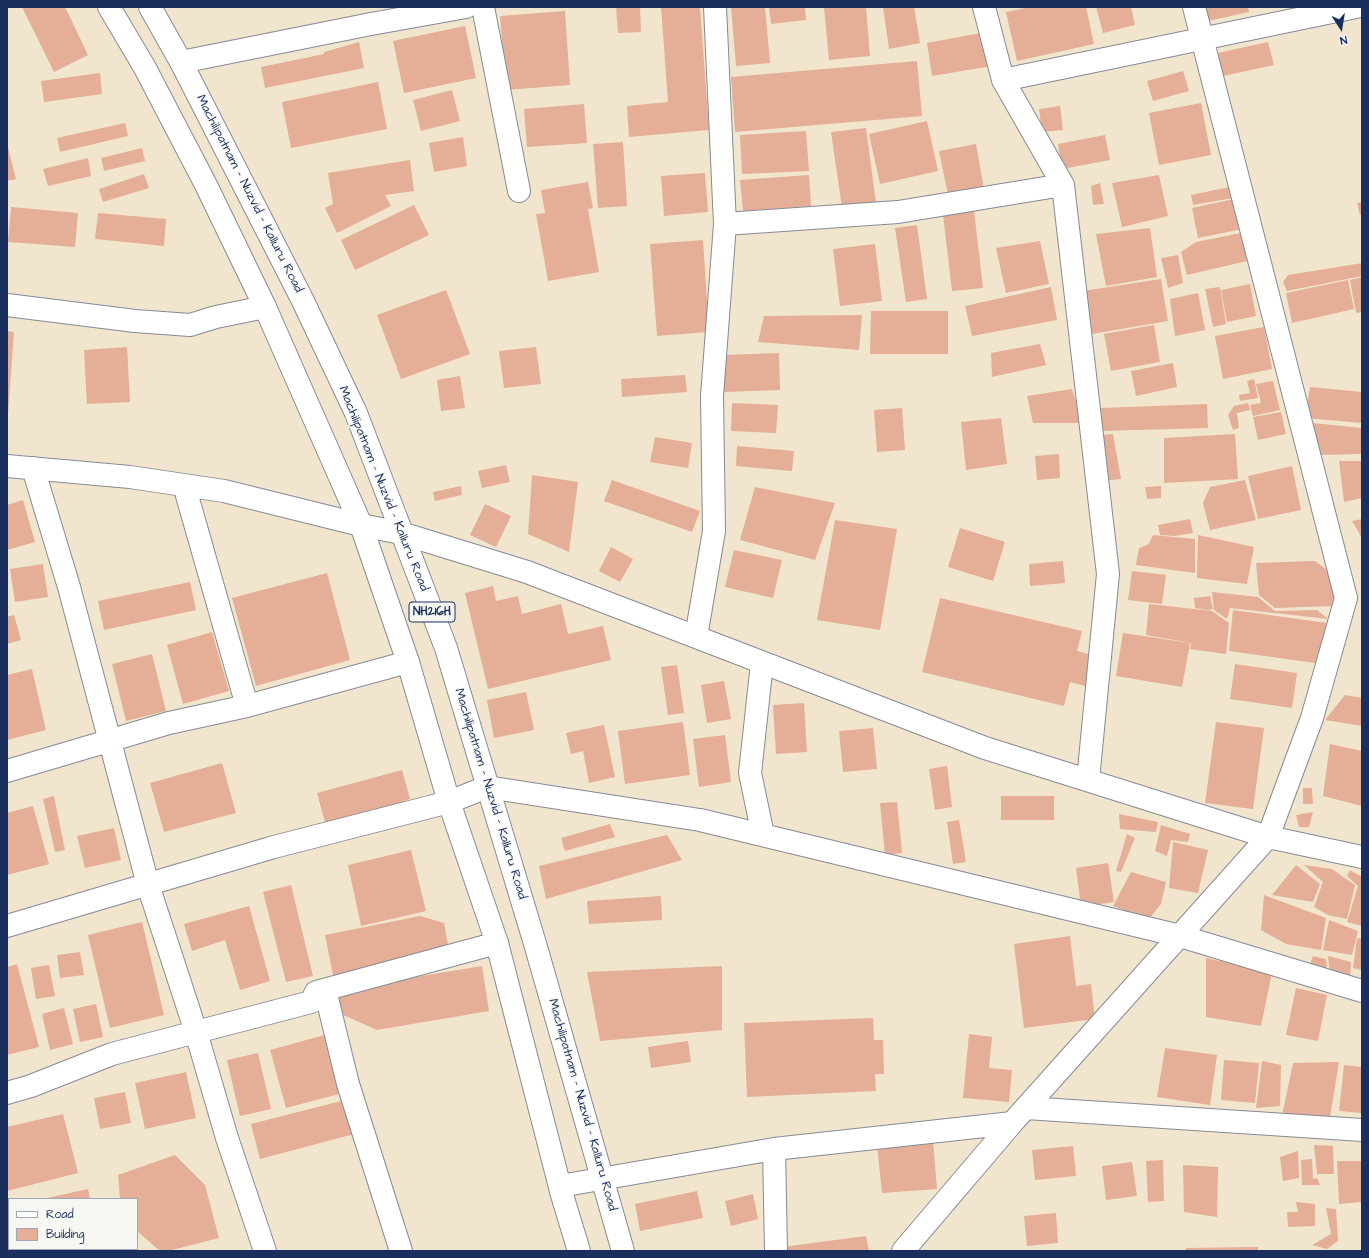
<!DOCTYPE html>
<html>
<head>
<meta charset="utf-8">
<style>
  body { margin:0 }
  #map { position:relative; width:1369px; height:1258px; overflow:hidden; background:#f2e5ce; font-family:"Architects Daughter",sans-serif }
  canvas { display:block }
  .frame { position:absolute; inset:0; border:8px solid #1b2f5e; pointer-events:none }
  .legend { position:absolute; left:8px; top:1198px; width:130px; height:52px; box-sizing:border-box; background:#f6f6f2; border:1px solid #9ea6b7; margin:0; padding:5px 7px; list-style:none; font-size:12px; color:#1b2f5e }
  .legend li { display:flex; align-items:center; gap:8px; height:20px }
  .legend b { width:20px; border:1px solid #9ea6b7 }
  .north { position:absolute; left:1321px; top:8px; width:40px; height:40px; -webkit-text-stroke:3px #f6f6f2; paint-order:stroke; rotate:168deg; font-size:11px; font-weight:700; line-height:16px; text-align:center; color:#1b2f5e }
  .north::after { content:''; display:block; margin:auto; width:14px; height:18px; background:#1b2f5e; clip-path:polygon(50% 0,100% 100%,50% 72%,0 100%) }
</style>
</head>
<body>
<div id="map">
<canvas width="1369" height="1258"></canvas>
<div class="frame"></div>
<ul class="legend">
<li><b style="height:5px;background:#fff"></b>Road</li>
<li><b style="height:11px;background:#e5ae96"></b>Building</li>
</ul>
<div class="north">N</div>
</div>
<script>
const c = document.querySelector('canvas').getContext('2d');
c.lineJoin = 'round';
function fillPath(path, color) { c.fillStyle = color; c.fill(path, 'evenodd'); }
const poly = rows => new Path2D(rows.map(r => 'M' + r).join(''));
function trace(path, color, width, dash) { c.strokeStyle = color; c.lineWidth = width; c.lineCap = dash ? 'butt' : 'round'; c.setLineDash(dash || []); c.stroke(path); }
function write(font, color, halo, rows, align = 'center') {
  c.font = font + ' "Architects Daughter",sans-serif'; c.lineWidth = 3; c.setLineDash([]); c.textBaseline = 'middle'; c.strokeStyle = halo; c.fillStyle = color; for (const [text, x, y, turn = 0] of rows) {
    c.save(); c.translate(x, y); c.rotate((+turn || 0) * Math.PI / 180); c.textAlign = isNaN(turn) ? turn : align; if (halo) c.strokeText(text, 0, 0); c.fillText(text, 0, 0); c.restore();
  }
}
const building = poly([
  [22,7,65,7,88,55,54,72],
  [616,7,640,7,641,32,618,33],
  [661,7,700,7,709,130,629,137,627,106,668,102],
  [731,7,765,7,770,63,736,66],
  [769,7,805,7,806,20,771,24],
  [824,7,866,7,870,56,829,60],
  [883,7,914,7,920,43,889,49],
  [1031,7,1086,7,1094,44,1017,61,1006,12],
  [1096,7,1131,7,1135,25,1103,33],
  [1205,7,1248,7,1249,12,1208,21],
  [565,11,570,85,506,90,500,16],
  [465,26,476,78,404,93,393,41],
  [986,32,992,66,932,76,927,43],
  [359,42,364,68,265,88,261,67,324,54,324,52],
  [1268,42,1274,65,1223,76,1218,53],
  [917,61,922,116,735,132,731,77],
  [1183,71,1189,91,1153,101,1147,81],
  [100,73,102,94,44,102,41,81],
  [378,82,387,129,291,148,282,102],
  [452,90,460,121,421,131,413,100],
  [1201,103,1211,155,1159,165,1149,113],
  [584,104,587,143,527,147,524,109],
  [1060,106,1063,130,1042,132,1039,109],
  [927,121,938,171,880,184,869,134],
  [125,123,128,136,60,152,57,138],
  [866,128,876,203,842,208,831,132],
  [806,131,809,171,742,174,740,135],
  [1105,135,1110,160,1062,169,1058,144],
  [463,137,467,166,434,172,429,143],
  [623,142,627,206,598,208,593,144],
  [7,143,16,179,7,181],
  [976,144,984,189,948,195,939,151],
  [142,148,145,161,104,171,101,158],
  [88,158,91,176,48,186,43,169],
  [410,160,414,191,385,195,391,206,337,233,325,208,333,204,328,173],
  [705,173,708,212,664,216,661,176],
  [144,174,149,188,103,202,99,189],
  [809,175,811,206,743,211,740,180],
  [1159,175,1168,216,1122,227,1112,183],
  [588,182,593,208,588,209,599,272,548,281,536,214,545,213,541,190],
  [1100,183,1104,204,1093,205,1091,186],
  [1230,187,1233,198,1193,205,1191,195],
  [1239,198,1247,228,1198,238,1192,208],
  [1362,202,1362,214,1360,215,1357,203],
  [414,205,429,235,355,270,341,240],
  [11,207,78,213,75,247,8,242],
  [974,211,983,288,952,291,943,215],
  [98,213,166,219,164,246,95,239],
  [917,225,927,299,906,302,895,228],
  [1150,228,1157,277,1106,286,1096,234],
  [1241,233,1247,261,1187,275,1181,252,1196,242],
  [703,240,709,332,657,336,650,244],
  [1040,241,1049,284,1006,293,996,248],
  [875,244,882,301,840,306,833,249],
  [1178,255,1183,283,1168,288,1161,258],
  [1362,263,1362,276,1287,291,1283,282,1288,275],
  [1362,277,1362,312,1356,313,1350,280],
  [1161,279,1168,321,1092,334,1083,291],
  [1348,280,1354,309,1292,323,1286,293],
  [1250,284,1256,316,1227,322,1221,290],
  [1051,287,1057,320,972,336,965,306],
  [1220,287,1226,324,1213,327,1205,289],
  [446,290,470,354,401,379,377,315],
  [1198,293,1205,330,1175,336,1170,299],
  [871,311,948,311,948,354,870,354],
  [862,315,859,350,758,342,764,316],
  [1154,325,1160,362,1111,371,1104,334],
  [1264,327,1272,369,1223,379,1215,336],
  [7,331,14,332,8,414,7,413],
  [1040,344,1046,365,992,377,991,353],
  [127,347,130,402,87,404,84,350],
  [536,347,541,384,504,388,499,351],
  [779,353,780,390,724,392,723,355],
  [1173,363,1177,387,1136,396,1131,371],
  [685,375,687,392,622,397,621,379],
  [460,376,465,408,441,411,437,380],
  [1254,379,1258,398,1240,401,1239,395,1250,393,1247,381],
  [1273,381,1280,410,1253,416,1250,405,1261,403,1256,384],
  [1310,387,1362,392,1362,423,1305,418],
  [1072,389,1083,423,1033,423,1027,396],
  [732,403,778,405,776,433,731,431],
  [1248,403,1250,410,1237,413,1239,428,1233,430,1228,415,1234,406],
  [1207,404,1208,428,1102,431,1101,408],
  [902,408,905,450,877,452,874,410],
  [1281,412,1286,434,1258,440,1253,417],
  [1001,418,1007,464,966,470,961,422],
  [1313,423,1362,428,1362,454,1317,455],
  [1113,434,1121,479,1104,481,1098,435],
  [1235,434,1238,479,1164,483,1164,438],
  [655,437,692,443,688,468,650,462],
  [737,446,794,451,792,471,736,466],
  [1059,454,1060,478,1037,480,1035,456],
  [1339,461,1362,461,1362,498,1344,502],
  [506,465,510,482,482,488,478,471],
  [1292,466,1301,510,1258,519,1248,476],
  [532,475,578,482,569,552,528,534],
  [612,480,700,511,692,532,604,501],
  [1245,480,1256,520,1210,530,1203,503,1210,487],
  [461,486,462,495,435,501,433,492],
  [1161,486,1161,498,1147,499,1145,487],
  [755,487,835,503,815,560,740,540],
  [23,500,35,542,7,550,7,505],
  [485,504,511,516,496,547,470,535],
  [1190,519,1193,533,1175,536,1160,535,1158,525],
  [1362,519,1362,538,1352,521],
  [835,520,897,529,880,630,817,620],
  [960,528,1005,542,993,581,948,567],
  [1153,535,1195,539,1195,573,1136,565,1139,548,1149,544],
  [1198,535,1254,547,1247,584,1197,578],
  [611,547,633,559,620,582,599,571],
  [734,550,782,560,773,598,725,587],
  [1063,561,1065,583,1030,586,1029,564],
  [1315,561,1335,576,1334,606,1275,608,1259,595,1256,563],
  [43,564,48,597,15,602,10,569],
  [1132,571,1166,575,1162,604,1128,600],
  [327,573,350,660,256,686,232,598],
  [190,582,196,610,104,630,98,601],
  [493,586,496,601,518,596,522,614,561,604,568,634,603,626,611,660,488,689,465,593],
  [1212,592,1258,597,1275,611,1317,610,1328,619,1230,608,1227,619,1214,610],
  [1210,596,1213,609,1208,610,1195,608,1194,598],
  [940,598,1082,631,1077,651,1092,655,1085,686,1070,682,1064,706,922,672],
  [1149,604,1212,611,1229,623,1226,654,1190,649,1191,643,1146,635],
  [1233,610,1327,623,1322,664,1229,651],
  [14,615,21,640,7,644,7,617],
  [212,632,229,691,183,704,167,645],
  [1123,633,1190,643,1182,687,1116,676],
  [152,654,166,711,126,721,112,664],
  [1235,664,1297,673,1292,708,1230,699],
  [677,665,684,713,668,715,661,667],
  [32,669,46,730,7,740,7,675],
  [724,681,731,719,707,723,701,685],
  [526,692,534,730,494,738,487,700],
  [1345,695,1362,698,1362,726,1325,720],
  [804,703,807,752,776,754,773,705],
  [683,722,690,775,625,784,618,731],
  [1216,722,1264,728,1253,809,1205,803],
  [604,725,615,777,589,783,583,751,571,754,566,733],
  [873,728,877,769,843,772,839,731],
  [725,735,731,782,699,787,693,739],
  [1330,744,1362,751,1362,806,1323,796],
  [222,763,236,813,164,832,150,783],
  [947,766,952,807,935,810,929,769],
  [402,770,410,799,403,801,402,806,326,826,317,793],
  [1303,788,1312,788,1313,804,1303,804],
  [54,796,65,850,55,852,43,799],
  [1001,796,1054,796,1054,820,1001,820],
  [897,802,902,853,885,855,880,803],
  [33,806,49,864,7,875,7,813],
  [1313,812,1309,827,1299,827,1296,815],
  [1119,814,1158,822,1156,832,1120,829],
  [959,820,966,862,953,864,947,822],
  [610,824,615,837,565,851,561,838],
  [1161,825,1190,834,1188,842,1171,840,1167,856,1155,851],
  [114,828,121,860,85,868,77,836],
  [1127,834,1135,838,1121,872,1116,871],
  [667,835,682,860,546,899,539,866],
  [1173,842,1208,850,1198,893,1169,888],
  [411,850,426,911,361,926,348,865],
  [1108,863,1114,902,1081,907,1076,868],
  [1296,865,1320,884,1313,902,1272,895],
  [1304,865,1332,869,1355,885,1347,919,1328,915,1314,907,1323,882],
  [1350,870,1362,877,1362,926,1347,922,1358,886,1347,876],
  [1131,872,1166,882,1161,904,1149,919,1113,906],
  [291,885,313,976,286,982,263,892],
  [1264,895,1326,918,1321,950,1286,944,1261,930],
  [661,896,662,920,589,924,587,901],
  [249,906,270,981,240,990,225,940,192,951,184,924],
  [420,916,444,923,449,950,346,979,333,975,325,935],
  [1329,920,1358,931,1352,955,1323,950],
  [142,922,164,1015,110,1028,88,935],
  [1070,936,1076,986,1091,984,1095,1019,1024,1028,1014,944],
  [1357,938,1362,939,1362,970,1353,968],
  [80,952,84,975,60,978,57,955],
  [1313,956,1326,959,1327,971,1309,967],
  [1328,956,1351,962,1350,979,1330,975],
  [1206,958,1272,972,1261,1026,1206,1017],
  [17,964,39,1047,7,1055,7,967],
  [49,965,55,996,36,999,31,968],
  [482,966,489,1011,377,1030,341,1014,337,990],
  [722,966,722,1030,600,1041,587,972],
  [1296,988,1327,995,1318,1041,1286,1035],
  [96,1004,103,1037,80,1042,73,1009],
  [64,1008,73,1044,50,1050,42,1014],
  [873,1018,874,1040,883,1040,884,1074,875,1074,876,1091,747,1097,744,1023],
  [328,1034,343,1093,286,1108,270,1050],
  [969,1034,992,1037,989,1068,1012,1070,1009,1102,963,1098],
  [688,1041,691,1062,651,1068,648,1047],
  [1165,1048,1217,1055,1210,1105,1157,1097],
  [258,1053,271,1109,240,1116,227,1060],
  [1224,1060,1259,1063,1255,1103,1221,1100],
  [1262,1061,1281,1065,1280,1106,1256,1108],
  [1339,1062,1330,1117,1282,1116,1293,1063],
  [1344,1065,1362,1067,1362,1113,1339,1111],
  [186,1072,196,1118,145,1129,135,1083],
  [125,1092,131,1123,100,1129,94,1098],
  [345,1100,354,1134,260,1159,251,1124],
  [63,1114,78,1173,7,1191,7,1127],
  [933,1140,937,1189,882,1193,877,1145],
  [1314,1145,1333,1146,1334,1174,1317,1174],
  [1073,1146,1076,1176,1035,1180,1032,1150],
  [1298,1151,1299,1178,1283,1181,1280,1157],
  [175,1155,205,1185,219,1238,168,1251,160,1251,137,1231,137,1199,120,1199,118,1175],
  [1312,1159,1313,1179,1317,1178,1320,1185,1302,1185,1301,1160],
  [1163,1160,1164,1201,1148,1202,1146,1161],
  [1337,1161,1362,1161,1362,1202,1339,1204],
  [1132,1162,1137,1196,1106,1200,1102,1166],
  [1183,1165,1218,1167,1217,1217,1184,1212],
  [88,1189,90,1199,47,1199,47,1198],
  [697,1191,703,1218,640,1231,635,1204],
  [753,1194,758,1219,731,1226,725,1201],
  [1296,1202,1315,1204,1315,1226,1288,1227,1287,1212,1298,1212],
  [9,1207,9,1249,64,1250,58,1251,9,1251,7,1244,7,1208],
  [1326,1208,1336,1209,1338,1241,1327,1249,1312,1245,1331,1234],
  [1056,1213,1058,1243,1027,1246,1024,1216],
  [866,1236,869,1251,783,1251,782,1247],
  [1258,1247,1258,1251,1186,1251,1186,1248]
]);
const minor = poly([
  [483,7,519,191],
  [984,7,1003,80,1063,185,1108,574,1088,780],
  [181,62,371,24,466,7],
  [1003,80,1356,7],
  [725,224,898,212,1063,185],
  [7,305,135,321,190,325,216,317,265,307],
  [7,466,130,477,224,491,361,525,401,533,527,572,985,748,1268,837,1362,857],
  [33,468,69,587,148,885,196,1032,227,1138,265,1251],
  [184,485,247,706],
  [696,637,714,531,712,396,725,224,715,7],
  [762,663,750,773,763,835],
  [7,771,169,723,247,706,408,662],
  [7,926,274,847,449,802,487,787,700,820,1180,936,1362,991],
  [325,990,348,1084,401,1251],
  [7,1093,31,1086,112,1054,311,1002,316,992,497,943],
  [1026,1108,1362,1130],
  [774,1149,776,1251],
  [560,1186,774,1149,1012,1123],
  [903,1251,1012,1123,1268,837,1312,718,1346,598,1194,7]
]);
const trunk = poly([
  [109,7,145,68,206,185,265,307,361,525,408,662,449,802,497,943,562,1195,579,1251],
  [150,7,181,62,303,301,356,413,446,648,536,947,623,1251]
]);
const shields = [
  [432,612,46]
];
const shieldNames = [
  ["NH216H",432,612]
];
const streetNames = [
  ["Machilipatnam - Nuzvid - Kalluru Road",249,194,63],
  ["Machilipatnam - Nuzvid - Kalluru Road",383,489,68],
  ["Machilipatnam - Nuzvid - Kalluru Road",490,794,73],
  ["Machilipatnam - Nuzvid - Kalluru Road",582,1105,74]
];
fillPath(building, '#e5ae96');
trace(minor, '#868a96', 24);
trace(trunk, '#868a96', 24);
trace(minor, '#fff', 22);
trace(trunk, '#fff', 22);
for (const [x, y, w] of shields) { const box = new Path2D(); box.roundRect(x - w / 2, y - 10, w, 20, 3); c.fillStyle = '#f6f6f2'; c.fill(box); trace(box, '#1b2f5e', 1); }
write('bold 12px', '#1b2f5e', null, shieldNames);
write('13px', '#1b2f5e', '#f6f6f2', streetNames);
</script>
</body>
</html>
